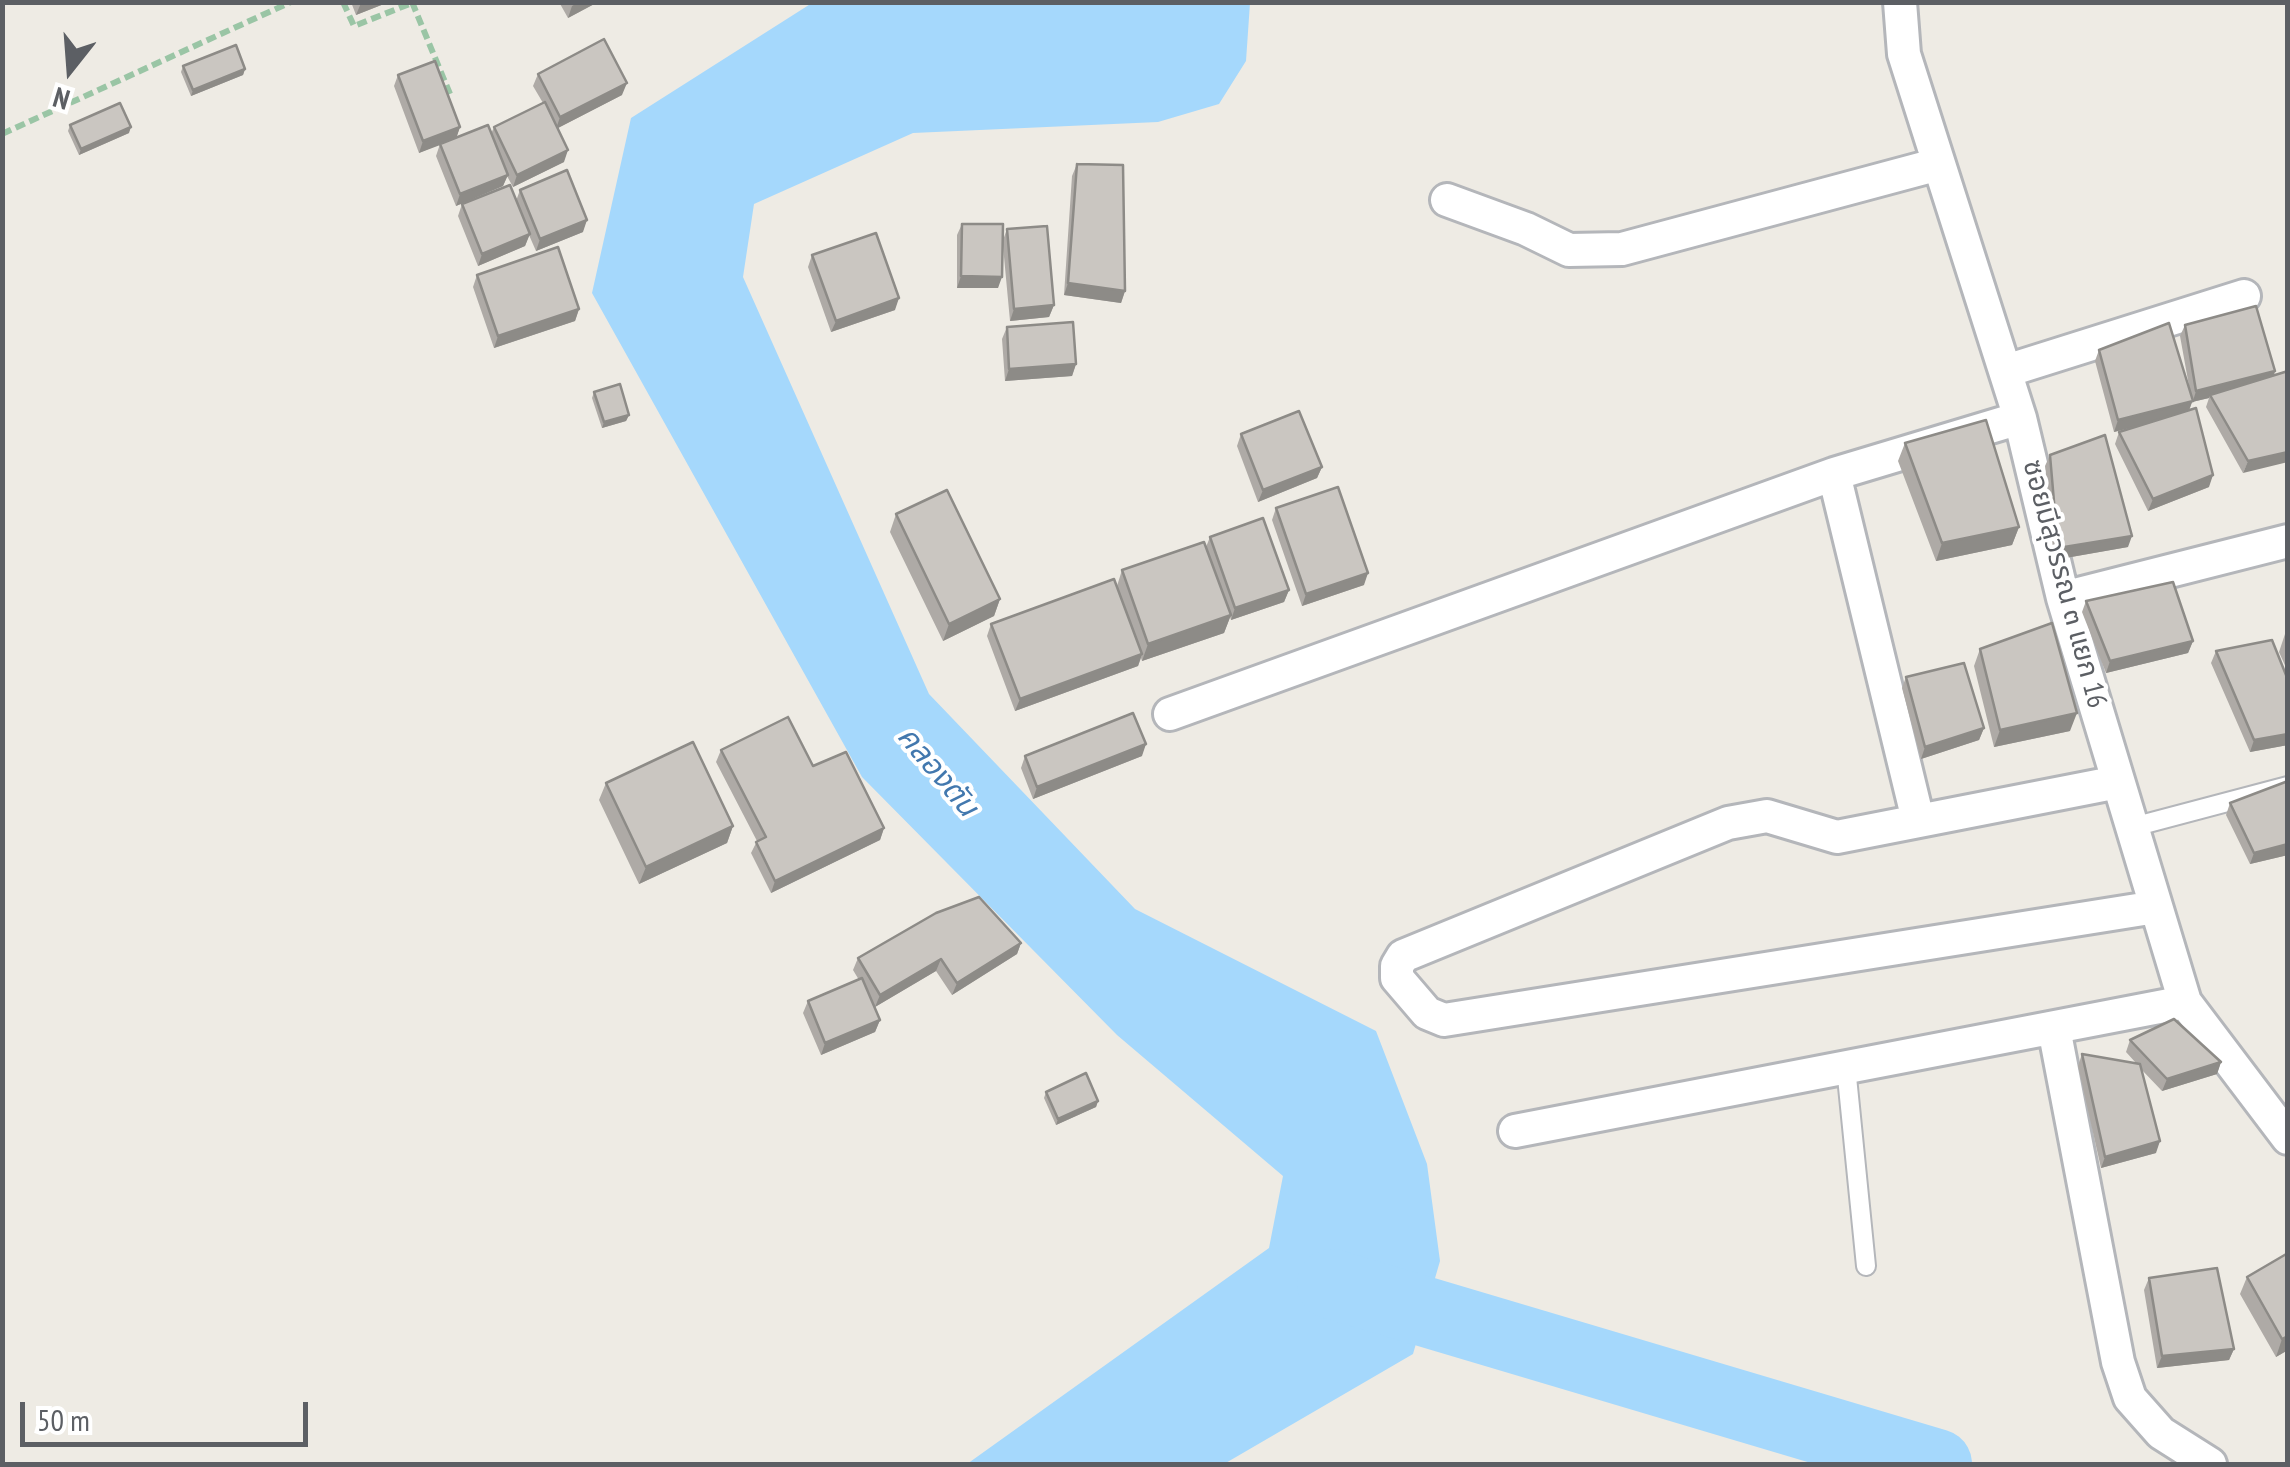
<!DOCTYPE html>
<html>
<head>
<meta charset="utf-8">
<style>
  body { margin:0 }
  #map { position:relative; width:2290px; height:1467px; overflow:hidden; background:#eeebe4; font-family:"PT Sans Narrow",sans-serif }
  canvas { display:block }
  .frame { position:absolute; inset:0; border:5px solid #5c5f64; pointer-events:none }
  .north { position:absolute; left:20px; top:20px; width:100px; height:100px; -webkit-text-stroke:8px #fff; paint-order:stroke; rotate:197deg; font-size:28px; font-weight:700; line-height:40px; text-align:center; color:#5c5f64 }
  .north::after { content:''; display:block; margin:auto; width:35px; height:45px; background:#5c5f64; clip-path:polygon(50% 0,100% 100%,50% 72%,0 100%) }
  .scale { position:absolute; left:20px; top:1402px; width:288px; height:45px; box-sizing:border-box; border:5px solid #5c5f64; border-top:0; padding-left:12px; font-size:30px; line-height:35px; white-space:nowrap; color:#5c5f64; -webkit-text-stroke:8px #fff; paint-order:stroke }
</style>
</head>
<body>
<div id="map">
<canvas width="2290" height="1467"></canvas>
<div class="frame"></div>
<div class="north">N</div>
<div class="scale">50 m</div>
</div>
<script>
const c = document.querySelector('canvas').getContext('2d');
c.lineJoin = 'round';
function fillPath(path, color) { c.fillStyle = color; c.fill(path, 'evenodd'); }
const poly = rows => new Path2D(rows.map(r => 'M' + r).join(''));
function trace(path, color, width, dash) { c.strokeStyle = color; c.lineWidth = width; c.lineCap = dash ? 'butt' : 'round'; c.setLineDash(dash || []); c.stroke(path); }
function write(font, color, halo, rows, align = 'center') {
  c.font = font + ' "PT Sans Narrow","Noto Sans Thai",sans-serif'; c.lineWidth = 8; c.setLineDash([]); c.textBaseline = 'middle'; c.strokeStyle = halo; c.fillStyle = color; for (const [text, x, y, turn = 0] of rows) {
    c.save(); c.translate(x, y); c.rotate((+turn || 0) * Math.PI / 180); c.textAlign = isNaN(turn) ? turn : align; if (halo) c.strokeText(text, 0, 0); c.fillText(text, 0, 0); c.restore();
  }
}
const water = poly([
  [812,3,1250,3,1246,61,1219,104,1158,122,913,133,754,204,743,277,929,694,1135,909,1376,1031,1427,1164,1440,1261,1413,1354,1224,1464,967,1464,1269,1248,1283,1176,1117,1035,862,777,592,293,631,118]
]);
const river = poly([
  [1332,1284,1937,1464]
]);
const path = poly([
  [343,2,354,26,412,3],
  [412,2,450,94],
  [2,134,291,2]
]);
const lane = poly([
  [2133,827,2288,786],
  [1846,1067,1866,1266]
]);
const street = poly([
  [1900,2,1904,54,2020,418,2063,598,2185,1002,2288,1138],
  [1447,200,1526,229,1569,250,1622,249,1939,164],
  [2006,371,2244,296],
  [1834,474,1918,820],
  [2063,598,2288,541],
  [1170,714,1834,474,2020,418],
  [2118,782,1837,837,1767,816,1728,823,1403,956,1397,966,1397,978,1427,1013,1444,1020,2156,907],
  [2054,1028,2118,1362,2130,1398,2161,1433,2210,1464],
  [1515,1131,2185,1002]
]);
const wall = poly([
  [351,2,389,2,356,15],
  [559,2,598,2,568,18],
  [183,66,245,69,243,75,191,96,181,72],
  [538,74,622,95,558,128,564,162,513,187,507,176,503,186,456,206,436,156,440,144,419,153,394,86,398,75,460,127,456,138,491,134,494,127,543,103,533,86],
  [70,125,129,133,79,155,68,131],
  [1077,164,1125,291,1121,303,1064,295,1072,176],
  [520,190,583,232,536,251,529,235,525,246,478,266,458,216,462,204,516,201],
  [962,224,1003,240,1007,229,1054,305,1049,317,1010,321,1003,246,998,288,957,288,957,235],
  [812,255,895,310,831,332,808,267],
  [477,275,579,309,575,321,494,348,473,287],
  [2185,325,2275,371,2274,376,2288,371,2243,473,2206,407,2209,398,2192,402,2189,411,2209,487,2148,511,2115,444,2119,432,2141,425,2114,432,2095,361,2099,350,2191,397,2180,336],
  [1007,327,1076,364,1072,376,1005,381,1002,339],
  [594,392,629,415,626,421,602,428,592,398],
  [1241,434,1322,467,1317,478,1258,502,1237,446],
  [1905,443,2019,527,2012,545,1936,561,1898,461],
  [2050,455,2128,547,2054,560,2045,466],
  [1276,508,1364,585,1302,606,1272,520],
  [896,514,1000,599,994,616,943,641,890,532],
  [1210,537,1289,590,1284,602,1231,620,1230,617,1224,633,1142,661,1141,658,1138,666,1015,711,987,636,991,624,1117,586,1122,570,1206,547],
  [2086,601,2193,641,2188,653,2106,673,2082,612],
  [2285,634,2288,634,2288,672,2279,652],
  [1980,649,2070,731,1994,747,1974,666],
  [2216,651,2288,680,2288,745,2250,752,2211,663],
  [1906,677,1984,728,1979,740,1921,759,1902,688],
  [721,750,813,766,884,828,880,840,771,893,751,853,757,841,716,762],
  [1025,756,1142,756,1033,799,1021,768],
  [2288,781,2288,855,2250,864,2226,815,2230,803],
  [606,783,733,826,727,843,639,884,599,800],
  [1021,943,1017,954,952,995,936,971,875,1007,871,1000,880,1020,875,1032,821,1055,803,1013,808,1001,859,980,853,970,858,958],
  [2130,1040,2221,1062,2217,1074,2162,1091,2141,1069,2156,1153,2101,1168,2078,1066,2082,1054,2136,1063,2126,1052],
  [1046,1092,1098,1101,1096,1107,1056,1125,1044,1098],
  [2247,1277,2288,1350,2276,1357,2240,1294],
  [2149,1278,2234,1349,2229,1360,2157,1368,2144,1290]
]);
const shadedWall = poly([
  [363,2,389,2,356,15,361,3],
  [579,2,598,2,568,18,572,6],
  [245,69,243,75,191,96,193,90],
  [627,83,622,95,556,129,560,117],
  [131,127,129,133,79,155,81,149],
  [460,127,456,139,419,153,423,141],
  [568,150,564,162,513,187,517,175],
  [508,175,503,186,456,206,460,194],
  [587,220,583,232,536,251,540,239],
  [530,234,525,246,478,266,482,254],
  [961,276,1002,277,998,288,957,288],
  [1068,283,1125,291,1121,303,1064,295],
  [899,298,895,310,831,332,836,321],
  [1054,305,1049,317,1010,321,1014,309],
  [579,309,575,321,494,348,498,336],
  [1076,364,1072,376,1005,381,1009,369],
  [2275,371,2271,383,2210,395,2209,398,2192,402,2188,413,2114,432,2118,420,2193,401,2196,391],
  [629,415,626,421,602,428,604,422],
  [2288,452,2288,462,2243,473,2248,461],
  [1322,467,1317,478,1258,502,1263,490],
  [2213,475,2209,487,2148,511,2153,499],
  [2019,527,2012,545,1936,561,1942,543],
  [2132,536,2128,547,2054,560,2058,548],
  [1368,573,1364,585,1302,606,1306,594],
  [1289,590,1284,602,1231,620,1235,608],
  [1000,599,994,616,943,641,949,624],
  [1231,615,1224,633,1142,661,1148,644],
  [2193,641,2188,653,2106,673,2110,661],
  [1142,654,1138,666,1015,711,1020,699],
  [2077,713,2070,731,1994,747,2000,730],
  [1984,728,1979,740,1921,759,1925,747],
  [2288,734,2288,745,2250,752,2254,740],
  [1146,744,1142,756,1033,799,1037,787],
  [733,826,727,843,639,884,646,867],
  [884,828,880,840,771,893,775,881],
  [2288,844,2288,855,2250,864,2254,853],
  [1021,943,1017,954,952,995,957,983],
  [941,959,936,971,875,1007,880,995],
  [880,1020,875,1032,821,1055,825,1043],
  [2221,1062,2217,1074,2162,1091,2167,1079],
  [1098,1101,1096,1107,1056,1125,1058,1119],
  [2160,1141,2156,1153,2101,1168,2105,1157],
  [2288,1336,2288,1350,2276,1357,2282,1339],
  [2234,1349,2229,1360,2157,1368,2162,1356]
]);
const building = poly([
  [604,39,627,83,560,117,538,74,604,39],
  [236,45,245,69,193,90,183,66,236,45],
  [435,61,460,127,423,141,398,75,435,61],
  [545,102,568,150,517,175,494,127,545,102],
  [120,103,131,127,81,149,70,125,120,103],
  [488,125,508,175,460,194,440,144,488,125],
  [1077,164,1123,165,1125,291,1068,283,1077,164],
  [567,170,587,220,540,239,520,190,567,170],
  [510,185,530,234,482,254,462,204,510,185],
  [962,224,1003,224,1002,277,961,276,962,224],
  [1047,226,1054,305,1014,309,1007,229,1047,226],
  [876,233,899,298,836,321,812,255,876,233],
  [558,247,579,309,498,336,477,275,558,247],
  [2256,306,2275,371,2196,391,2185,325,2256,306],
  [1073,322,1076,364,1009,369,1007,327,1073,322],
  [2169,323,2193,401,2118,420,2099,350,2169,323],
  [2288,371,2288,452,2248,461,2210,395,2288,371],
  [620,384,629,415,604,422,594,392,620,384],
  [2196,408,2213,475,2153,499,2119,432,2196,408],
  [1299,411,1322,467,1263,490,1241,434,1299,411],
  [1986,420,2019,527,1942,543,1905,443,1986,420],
  [2105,435,2132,536,2058,548,2050,455,2105,435],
  [1338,487,1368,573,1306,594,1276,508,1338,487],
  [947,490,1000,599,949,624,896,514,947,490],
  [1263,518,1289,590,1235,608,1210,537,1263,518],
  [1204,542,1231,615,1148,644,1122,570,1204,542],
  [1114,579,1142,654,1020,699,991,624,1114,579],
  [2173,582,2193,641,2110,661,2086,601,2173,582],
  [2052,623,2077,713,2000,730,1980,649,2052,623],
  [2272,640,2288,680,2288,734,2254,740,2216,651,2272,640],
  [1964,663,1984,728,1925,747,1906,677,1964,663],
  [1133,713,1146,744,1037,787,1025,756,1133,713],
  [788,717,813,766,846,752,884,828,775,881,756,842,766,837,721,750,788,717],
  [693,742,733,826,646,867,606,783,693,742],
  [2288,781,2288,844,2254,853,2230,803,2288,781],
  [979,897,1021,943,957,983,941,959,880,995,858,958,936,913,979,897],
  [862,978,880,1020,825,1043,808,1001,862,978],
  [2174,1019,2221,1062,2167,1079,2130,1040,2174,1019],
  [2082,1054,2140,1064,2160,1141,2105,1157,2082,1054],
  [1086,1073,1098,1101,1058,1119,1046,1092,1086,1073],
  [2288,1253,2288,1336,2282,1339,2247,1277,2288,1253],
  [2217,1268,2234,1349,2162,1356,2149,1278,2217,1268]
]);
const streetNames = [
  ["ซอยมีสุวรรณ ๓ แยก 16",2064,584,75]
];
const waterNames = [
  ["คลองตัน",937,772,50]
];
fillPath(water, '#a5d8fc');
trace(river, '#a5d8fc', 70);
trace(lane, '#b4b6ba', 22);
trace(street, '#b4b6ba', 38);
trace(path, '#9ac5a5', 6, [10, 5]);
trace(lane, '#fff', 18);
trace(street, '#fff', 32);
fillPath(wall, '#aeaaa6');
fillPath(shadedWall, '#8d8b87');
fillPath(building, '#cac6c1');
trace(building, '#8d8b87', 2.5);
write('28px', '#5c5f64', '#fff', streetNames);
write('italic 30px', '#4278ae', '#fff', waterNames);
</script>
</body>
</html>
